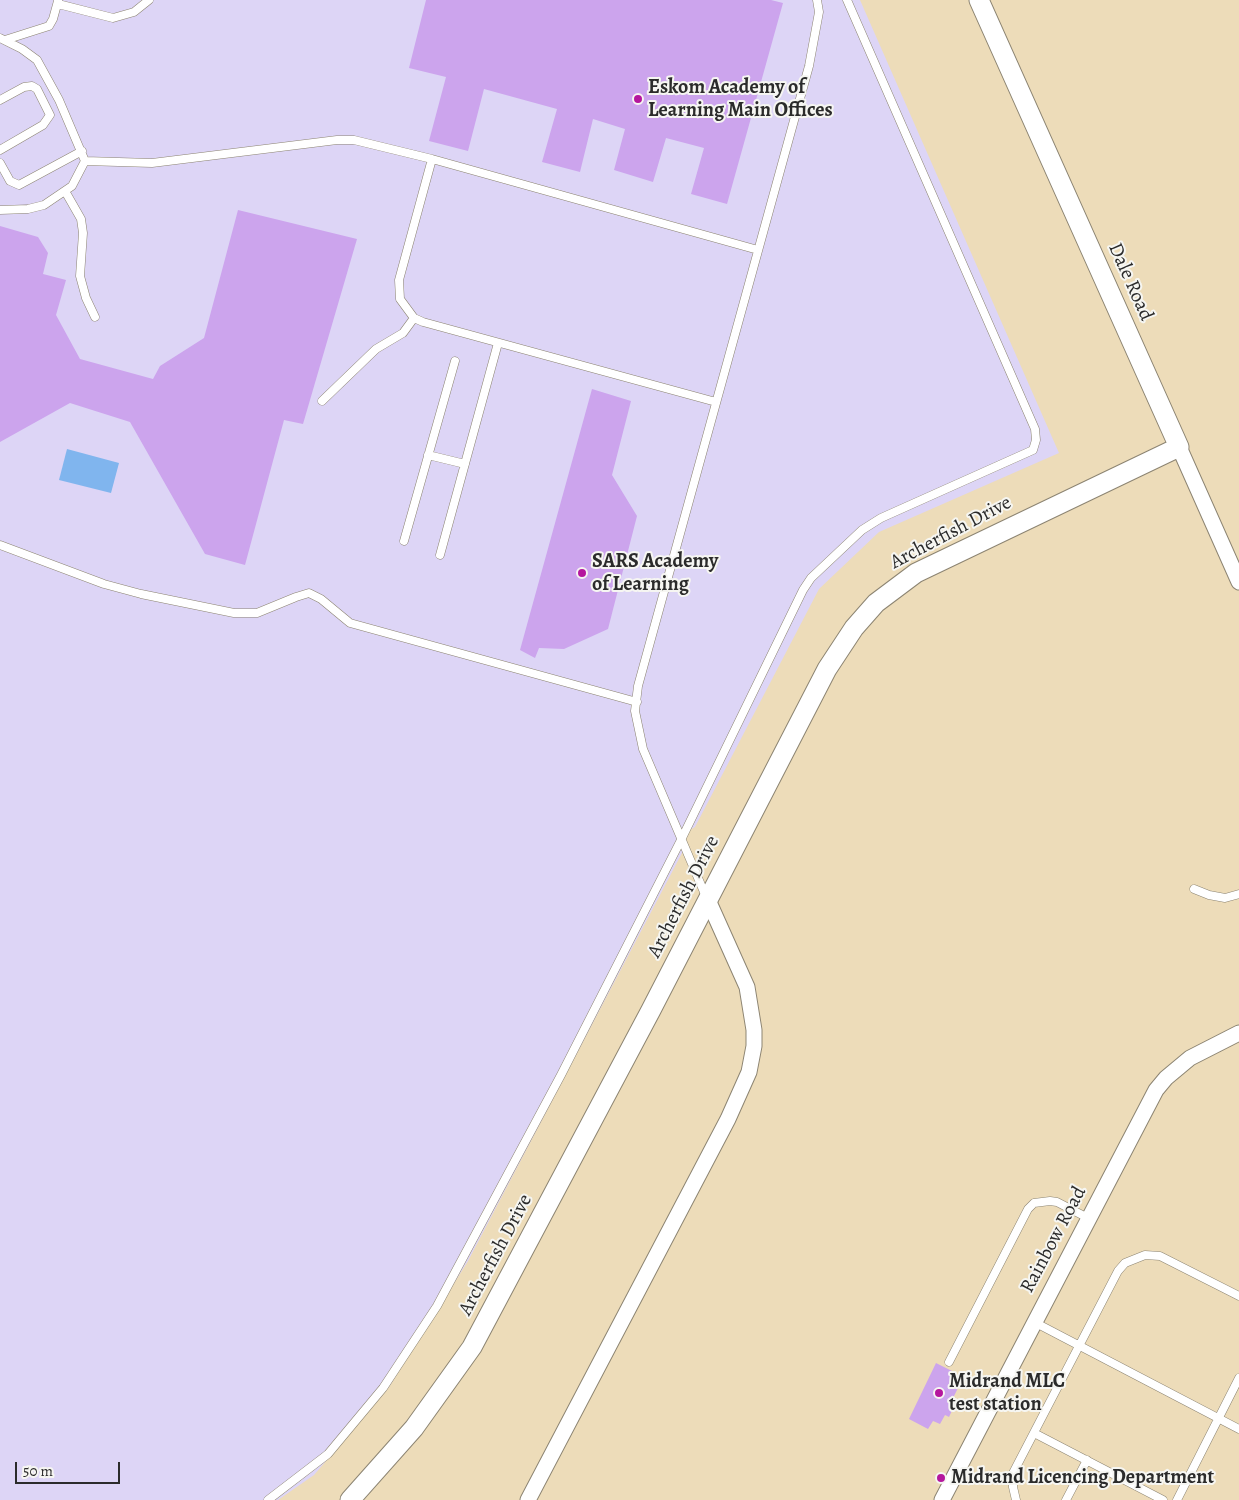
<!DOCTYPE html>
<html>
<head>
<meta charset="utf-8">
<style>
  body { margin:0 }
  #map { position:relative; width:1239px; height:1500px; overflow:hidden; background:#eddcb9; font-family:Alegreya,serif }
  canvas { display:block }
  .scale { position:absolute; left:15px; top:1462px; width:105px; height:22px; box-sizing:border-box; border:2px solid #2b2b2b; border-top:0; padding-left:6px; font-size:15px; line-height:18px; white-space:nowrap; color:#2b2b2b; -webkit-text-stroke:4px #f6f6f2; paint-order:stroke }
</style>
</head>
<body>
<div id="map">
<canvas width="1239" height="1500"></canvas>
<div class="scale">50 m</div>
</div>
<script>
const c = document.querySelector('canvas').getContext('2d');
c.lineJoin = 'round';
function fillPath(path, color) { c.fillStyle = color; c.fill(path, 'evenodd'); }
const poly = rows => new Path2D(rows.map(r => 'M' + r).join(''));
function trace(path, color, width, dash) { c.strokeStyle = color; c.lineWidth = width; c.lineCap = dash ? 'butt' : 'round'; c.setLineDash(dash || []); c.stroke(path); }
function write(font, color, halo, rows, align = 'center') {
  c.font = font + ' Alegreya,serif'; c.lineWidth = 4; c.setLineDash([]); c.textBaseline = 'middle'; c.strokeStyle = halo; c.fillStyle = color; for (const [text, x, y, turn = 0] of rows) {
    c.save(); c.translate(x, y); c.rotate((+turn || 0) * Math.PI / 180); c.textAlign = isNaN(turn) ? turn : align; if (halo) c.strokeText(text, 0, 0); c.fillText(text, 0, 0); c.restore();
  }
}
const built = poly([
  [0,0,860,0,1059,453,879,532,819,589,695,827,690,830,682,848,682,853,468,1261,389,1387,314,1475,278,1500,0,1500]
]);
const water = poly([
  [67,449,119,463,111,493,59,480]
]);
const building = poly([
  [426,0,771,0,783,3,727,204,691,194,704,148,666,138,653,182,614,170,625,129,593,119,580,172,542,162,557,109,484,89,468,151,429,141,446,77,409,68],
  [238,210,357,239,303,424,284,420,245,565,205,554,130,422,70,403,0,442,0,226,38,237,48,253,43,274,66,280,56,315,80,359,153,379,160,366,204,338],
  [592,389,631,401,612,475,637,516,608,629,564,649,539,648,535,658,520,650],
  [936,1363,956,1373,951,1385,958,1388,953,1398,957,1400,949,1417,945,1415,940,1424,933,1421,928,1429,909,1419]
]);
const service = poly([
  [58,4,113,18,134,12,149,0],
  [0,38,22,49,37,60,59,100,85,161,72,186,44,205,28,209,0,210],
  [5,40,49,26,53,19,58,1],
  [0,100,24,87,32,86,37,89,50,115,43,125,0,150],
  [432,159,399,280,400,299,414,318,423,322,716,402],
  [85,161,152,163,337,140,354,140,432,159,758,250],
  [0,163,10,181,19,185,82,151],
  [65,191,81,219,83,233,80,276,86,298,95,317],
  [322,401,376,349,403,333,414,318],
  [428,455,465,464],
  [404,541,455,361],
  [0,545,104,584,141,594,234,613,257,613,296,597,309,593,321,599,350,623,637,702],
  [440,555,498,343],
  [1194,889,1209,895,1225,898,1239,894],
  [707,899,643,749,635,711,638,686,809,66,819,12,817,0],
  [1034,1322,1239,1429],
  [949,1362,1028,1209,1034,1203,1050,1201,1057,1202,1088,1218],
  [1034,1433,1163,1500],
  [268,1500,328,1454,383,1388,437,1306,561,1075,682,838,803,590,811,578,862,530,881,518,1033,450,1036,440,1035,429,847,0],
  [1016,1500,1013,1487,1013,1473,1118,1271,1125,1263,1145,1255,1160,1256,1239,1296],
  [1066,1500,1087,1460],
  [1177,1500,1239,1378]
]);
const minor = poly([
  [1179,447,1239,582],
  [528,1500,728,1119,749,1072,754,1046,754,1030,747,987,708,900],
  [942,1500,1156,1090,1166,1078,1190,1058,1239,1033]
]);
const tertiary = poly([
  [350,1500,414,1428,472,1347,651,1010,827,669,854,628,876,603,916,573,1179,447,979,0]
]);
const markers = [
  [638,99,5,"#b5179e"],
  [582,573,5,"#b5179e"],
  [939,1393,5,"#b5179e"],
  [941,1478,5,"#b5179e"]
];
const poiNames = [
  ["Eskom Academy of",648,88],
  ["Learning Main Offices",648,111],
  ["SARS Academy",592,562],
  ["of Learning",592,585],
  ["Midrand MLC",949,1382],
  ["test station",949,1405],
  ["Midrand Licencing Department",951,1478]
];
const streetNames = [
  ["Dale Road",1130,282,66],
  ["Archerfish Drive",951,533,-28],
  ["Archerfish Drive",684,897,-63],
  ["Rainbow Road",1054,1240,-62],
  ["Archerfish Drive",496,1255,-62]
];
fillPath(built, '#ddd5f6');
fillPath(water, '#80b5ee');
fillPath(building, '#cca4ed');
trace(service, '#8c8472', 9);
trace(minor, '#8c8472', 17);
trace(tertiary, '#8c8472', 21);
trace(service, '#fff', 8);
trace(minor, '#fff', 15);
trace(tertiary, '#fff', 19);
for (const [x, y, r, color] of markers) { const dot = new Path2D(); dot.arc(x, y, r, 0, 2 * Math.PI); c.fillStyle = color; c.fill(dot); trace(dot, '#f6f6f2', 2); }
write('bold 20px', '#2b2b2b', '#f6f6f2', poiNames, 'left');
write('20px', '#2b2b2b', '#f6f6f2', streetNames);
</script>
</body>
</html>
